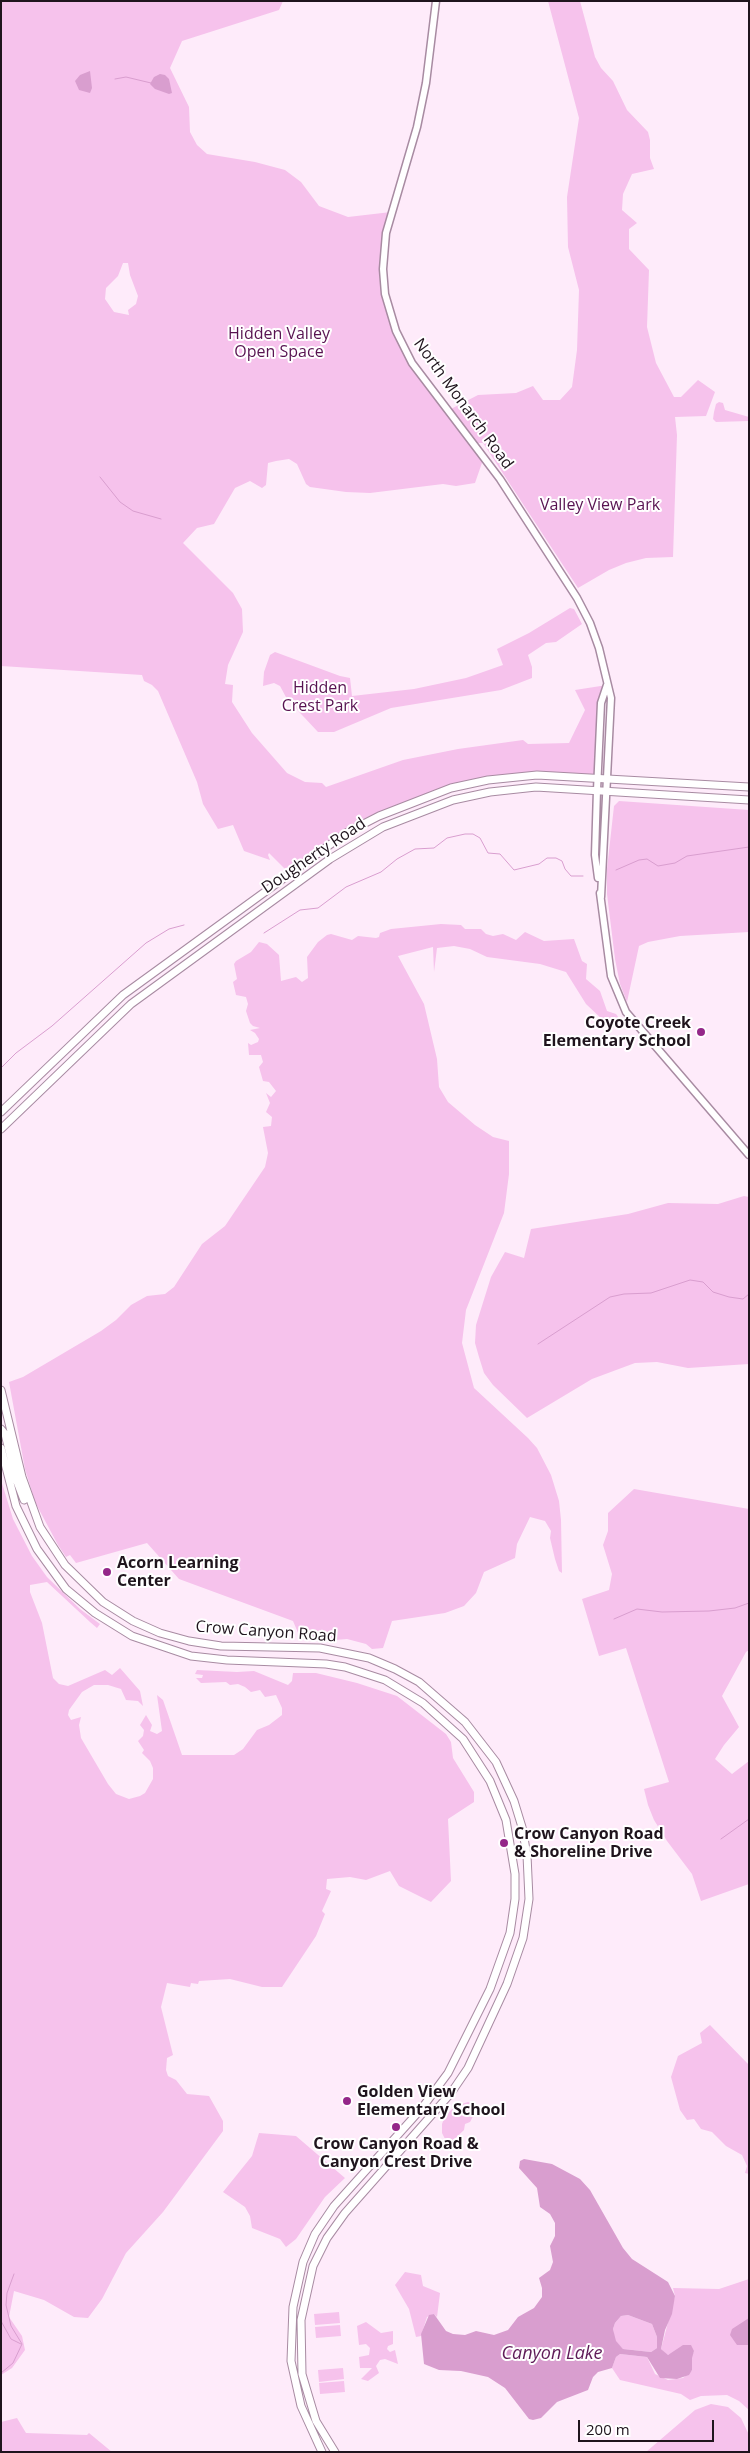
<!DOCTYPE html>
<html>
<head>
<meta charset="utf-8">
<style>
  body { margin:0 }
  #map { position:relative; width:750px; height:2453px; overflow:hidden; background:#feebfa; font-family:"Open Sans",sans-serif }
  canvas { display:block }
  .frame { position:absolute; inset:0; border:2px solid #1f141d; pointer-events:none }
  .scale { position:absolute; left:578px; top:2420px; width:136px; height:22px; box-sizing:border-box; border:2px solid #1f141d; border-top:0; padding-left:6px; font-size:15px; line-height:18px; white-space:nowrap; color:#1f141d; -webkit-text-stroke:4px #fff; paint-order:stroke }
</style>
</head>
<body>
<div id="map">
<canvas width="750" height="2453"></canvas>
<div class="frame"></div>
<div class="scale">200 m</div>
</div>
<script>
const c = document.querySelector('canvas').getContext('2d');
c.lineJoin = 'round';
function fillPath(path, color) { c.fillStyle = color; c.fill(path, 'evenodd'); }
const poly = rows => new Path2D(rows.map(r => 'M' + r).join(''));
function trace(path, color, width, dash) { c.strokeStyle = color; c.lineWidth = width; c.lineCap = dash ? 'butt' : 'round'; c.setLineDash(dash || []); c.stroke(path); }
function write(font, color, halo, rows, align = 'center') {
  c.font = font + ' "Open Sans",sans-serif'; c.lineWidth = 4; c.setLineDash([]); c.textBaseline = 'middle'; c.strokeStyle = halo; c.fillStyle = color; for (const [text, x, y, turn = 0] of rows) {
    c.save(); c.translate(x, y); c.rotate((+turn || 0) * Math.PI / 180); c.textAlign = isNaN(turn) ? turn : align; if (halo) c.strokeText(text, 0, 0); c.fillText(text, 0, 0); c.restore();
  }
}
const green = poly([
  [1,1,283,1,279,10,182,41,170,68,189,107,190,132,197,145,207,154,255,162,285,170,301,182,319,206,348,217,391,212,384,281,402,345,449,410,478,395,516,393,533,386,543,400,560,400,572,387,577,350,579,290,568,247,567,197,579,118,548,1,580,1,595,57,601,68,613,81,627,110,648,132,650,140,650,158,654,169,632,174,623,194,622,210,637,223,629,229,629,249,649,270,647,327,656,363,674,397,681,397,698,380,715,392,706,416,675,417,677,435,673,557,646,558,626,563,609,570,578,588,483,443,475,443,484,457,475,483,456,486,443,484,370,493,346,492,310,487,306,484,297,464,289,459,276,461,268,463,266,485,262,488,250,481,235,488,214,524,197,528,183,543,233,593,242,609,243,632,228,665,225,684,233,685,232,702,252,733,287,773,305,782,322,783,326,787,403,760,458,749,523,740,528,744,569,743,585,710,575,690,607,685,601,703,598,779,537,775,451,788,379,816,290,874,269,853,268,855,270,860,244,851,233,825,218,829,203,804,197,782,158,691,152,685,144,681,142,675,1,666],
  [123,263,128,263,130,275,138,296,136,304,128,310,129,315,114,312,105,299,106,288,118,276],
  [719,402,723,403,725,410,749,417,749,421,716,422,713,419,714,412,716,404],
  [570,608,574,609,582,624,556,642,546,643,528,655,532,667,532,678,501,690,391,708,334,732,318,732,287,699,280,686,274,683,263,686,264,672,270,655,275,652,340,676,350,678,352,696,414,689,466,678,503,665,497,649,529,633],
  [619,801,749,810,749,932,680,936,648,942,639,946,627,1002,620,984,615,959,607,894,607,869,614,806],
  [441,924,461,925,465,929,481,929,486,934,493,936,503,934,516,940,525,932,544,941,574,939,582,961,587,964,586,979,600,991,607,1011,616,1014,621,1021,615,1028,604,1021,586,1004,566,972,540,964,487,957,470,949,454,946,437,948,434,972,433,947,398,956,424,1004,437,1059,439,1087,448,1102,475,1125,493,1137,509,1141,509,1174,504,1213,466,1310,462,1343,474,1388,528,1438,537,1448,551,1475,559,1501,561,1520,562,1573,559,1571,555,1559,550,1538,551,1531,545,1521,530,1517,517,1544,515,1558,484,1572,476,1593,464,1606,445,1613,392,1621,383,1648,372,1649,366,1644,347,1639,335,1640,299,1635,293,1621,179,1579,147,1543,76,1563,70,1555,66,1557,58,1545,35,1502,25,1469,9,1382,23,1377,101,1331,116,1320,131,1305,147,1296,165,1294,174,1287,202,1244,225,1226,265,1167,268,1153,263,1127,271,1126,272,1117,266,1112,270,1103,266,1093,271,1097,276,1091,269,1082,263,1081,259,1067,263,1062,261,1055,249,1055,248,1043,251,1045,258,1042,259,1039,255,1033,250,1030,260,1028,253,1026,250,1023,246,1011,248,1004,246,997,236,995,233,982,237,979,234,964,236,961,251,952,259,942,267,944,279,955,281,981,296,977,302,982,308,978,307,957,318,942,327,935,331,934,352,940,358,936,376,938,379,937,380,933,391,929],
  [744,1196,749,1197,749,1364,688,1368,657,1362,635,1363,592,1379,527,1418,493,1385,484,1373,479,1357,475,1343,476,1325,491,1277,505,1252,524,1258,531,1229,628,1214,668,1203,718,1204],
  [1,1480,13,1519,32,1556,47,1577,80,1609,100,1624,97,1628,90,1622,47,1582,30,1585,30,1592,42,1623,53,1678,59,1684,68,1686,105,1670,112,1675,120,1668,140,1691,143,1706,138,1701,126,1700,121,1689,108,1685,94,1685,82,1692,69,1710,68,1715,71,1720,81,1717,79,1725,81,1738,108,1784,116,1794,129,1799,140,1796,145,1793,153,1779,153,1768,150,1761,142,1753,144,1750,138,1741,143,1736,144,1730,140,1725,146,1715,152,1725,150,1731,157,1734,162,1731,157,1695,163,1700,182,1755,234,1755,243,1749,257,1730,269,1725,282,1715,282,1708,276,1695,265,1697,260,1690,251,1692,245,1687,238,1684,230,1685,226,1682,201,1683,196,1678,202,1678,203,1675,195,1674,197,1670,237,1672,254,1671,288,1685,292,1681,293,1673,316,1673,357,1683,397,1696,446,1734,451,1742,453,1758,474,1792,474,1802,448,1819,451,1881,431,1902,399,1886,390,1871,366,1880,350,1877,327,1879,326,1889,331,1891,322,1911,325,1914,316,1936,282,1987,262,1987,230,1979,199,1981,198,1984,191,1983,190,1987,167,1983,161,2007,173,2055,167,2058,166,2070,168,2076,176,2080,187,2094,209,2096,223,2121,223,2131,163,2212,126,2253,102,2299,88,2318,74,2317,44,2300,14,2291,9,2317,22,2336,25,2350,12,2368,1,2375],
  [634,1489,749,1509,749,1650,746,1652,722,1696,739,1727,724,1745,715,1759,732,1774,749,1761,749,1884,701,1901,692,1874,667,1841,654,1820,648,1805,644,1789,669,1782,626,1648,599,1656,582,1599,609,1590,612,1574,603,1545,608,1531,608,1513],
  [710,2025,749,2065,749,2174,745,2173,747,2166,742,2155,726,2146,712,2132,701,2129,694,2119,687,2120,680,2110,671,2077,678,2056,702,2043,700,2033],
  [468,2102,479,2105,470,2122,465,2124,464,2130,448,2145,442,2133,442,2124,445,2116,455,2106],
  [259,2133,296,2136,345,2178,325,2197,296,2239,286,2247,280,2239,252,2228,250,2216,245,2207,223,2192,252,2156],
  [405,2272,421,2275,423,2286,440,2293,437,2317,434,2314,427,2317,421,2336,416,2337,409,2309,395,2285],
  [749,2279,749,2410,739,2401,727,2395,701,2396,690,2400,681,2394,620,2380,612,2368,616,2357,620,2354,647,2357,655,2374,668,2380,683,2378,692,2370,691,2358,694,2351,667,2355,661,2349,675,2296,673,2288,719,2289],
  [339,2312,340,2323,315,2325,314,2314],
  [628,2315,652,2324,657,2337,657,2348,651,2352,623,2349,615,2341,613,2329,615,2323,621,2316],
  [366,2322,381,2333,393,2331,393,2344,388,2346,387,2349,390,2352,395,2350,398,2364,385,2359,380,2360,376,2366,379,2373,368,2381,361,2379,372,2368,360,2368,359,2357,369,2355,370,2348,366,2344,359,2345,357,2326],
  [340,2325,341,2336,316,2338,315,2327],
  [343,2368,344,2379,319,2382,318,2370],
  [344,2381,345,2392,320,2394,319,2383],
  [711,2404,728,2407,741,2418,749,2435,749,2452,646,2452,695,2410],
  [17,2418,26,2433,87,2435,89,2433,112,2452,1,2452,1,2422]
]);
const water = poly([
  [90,71,92,88,90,93,79,90,75,81,80,75],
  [160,74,165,75,169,79,172,93,169,94,155,89,150,84,154,77],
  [524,2159,552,2164,580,2179,590,2190,623,2248,632,2259,668,2282,675,2296,672,2314,665,2330,661,2349,668,2355,683,2345,691,2345,694,2351,692,2358,692,2370,689,2375,677,2379,660,2378,647,2357,620,2354,616,2357,612,2368,598,2372,593,2377,588,2390,557,2402,541,2418,533,2420,529,2419,505,2388,488,2377,461,2371,439,2370,424,2364,421,2334,429,2315,434,2314,446,2331,453,2334,465,2335,476,2331,494,2335,508,2330,518,2317,534,2308,542,2297,542,2288,539,2278,550,2270,553,2262,550,2246,555,2236,555,2223,550,2214,540,2207,537,2188,519,2168,520,2161],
  [628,2315,652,2324,657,2337,657,2348,651,2352,623,2349,616,2341,613,2329,615,2323,621,2316],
  [749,2318,749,2345,737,2345,730,2335,732,2329]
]);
const stream = poly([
  [115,79,126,77,151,83],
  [100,477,120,502,133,511,161,519],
  [616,870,639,860,647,859,658,866,675,863,687,856,749,847],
  [264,933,300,910,318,908,346,887,381,872,397,859,415,849,434,848,447,838,465,834,473,834,480,838,488,853,500,854,514,870,539,864,547,858,556,858,562,861,565,869,571,876,583,876],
  [1,1068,16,1053,52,1026,146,943,169,929,184,925],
  [538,1344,610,1297,624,1294,651,1293,690,1280,703,1282,713,1292,729,1297,743,1299,749,1294],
  [614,1619,637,1609,662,1612,709,1611,735,1608,749,1603],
  [721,1839,749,1819],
  [1,2321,11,2339,21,2344],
  [1,2373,13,2363,22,2344,11,2326,6,2305,7,2293,14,2274]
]);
const tertiary = poly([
  [436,1,426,83,417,127,386,233,383,269,385,294,396,331,412,363,500,479,577,598,590,623,599,648,611,698,601,897],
  [598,878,595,855,597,790,601,703,607,685],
  [600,893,611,976,626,1012,749,1155]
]);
const secondary = poly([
  [1,1112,123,995,346,833,379,816,451,788,488,780,537,775,749,787],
  [1,1129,131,1004,330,859,383,827,453,800,490,792,536,787,749,800],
  [1,1390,22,1477,40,1527,65,1565,103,1602,133,1621,160,1633,189,1641,221,1646,320,1648,369,1658,395,1669,419,1682,465,1722,496,1762,514,1801,522,1827,527,1855,529,1899,523,1938,507,1984,468,2068,451,2093,345,2213,327,2238,313,2266,301,2320,302,2374,316,2421,335,2452],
  [1,1429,5,1434,16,1479,24,1500],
  [1,1448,16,1506,37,1549,66,1589,95,1613,132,1636,191,1656,227,1660,326,1664,345,1667,385,1680,423,1703,463,1739,490,1781,506,1820,515,1874,515,1899,510,1933,490,1989,448,2073,422,2108,334,2206,315,2234,303,2262,293,2307,291,2361,301,2406,322,2452]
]);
const markers = [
  [701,1032,5,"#942789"],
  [107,1572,5,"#942789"],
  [504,1843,5,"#942789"],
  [347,2101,5,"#942789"],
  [396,2127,5,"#942789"]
];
const parkNames = [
  ["Hidden Valley",279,334],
  ["Open Space",279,352],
  ["Valley View Park",600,505],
  ["Hidden",320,688],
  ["Crest Park",320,706]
];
const streetNames = [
  ["North Monarch Road",463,404,54],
  ["Dougherty Road",314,856,-34],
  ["Crow Canyon Road",266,1632,4]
];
const poiNames = [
  ["Coyote Creek",691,1023,"right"],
  ["Elementary School",691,1041,"right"],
  ["Acorn Learning",117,1563],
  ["Center",117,1581],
  ["Crow Canyon Road",514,1834],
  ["& Shoreline Drive",514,1852],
  ["Golden View",357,2092],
  ["Elementary School",357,2110],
  ["Crow Canyon Road &",396,2144,"center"],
  ["Canyon Crest Drive",396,2162,"center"]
];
const waterNames = [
  ["Canyon Lake",552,2354]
];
fillPath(green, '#f6c2ec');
fillPath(water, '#d99ecf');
trace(stream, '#d99ecf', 1);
trace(tertiary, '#a88ba2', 9);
trace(secondary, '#a88ba2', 9);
trace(tertiary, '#fff', 6);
trace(secondary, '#fff', 7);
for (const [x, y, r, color] of markers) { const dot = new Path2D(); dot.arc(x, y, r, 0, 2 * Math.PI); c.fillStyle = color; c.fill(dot); trace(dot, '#fff', 2); }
write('16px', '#581351', '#fff', parkNames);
write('16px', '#1f141d', '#fff', streetNames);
write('bold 16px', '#1f141d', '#fff', poiNames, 'left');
write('italic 18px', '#5f1b58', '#fff', waterNames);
</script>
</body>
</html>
